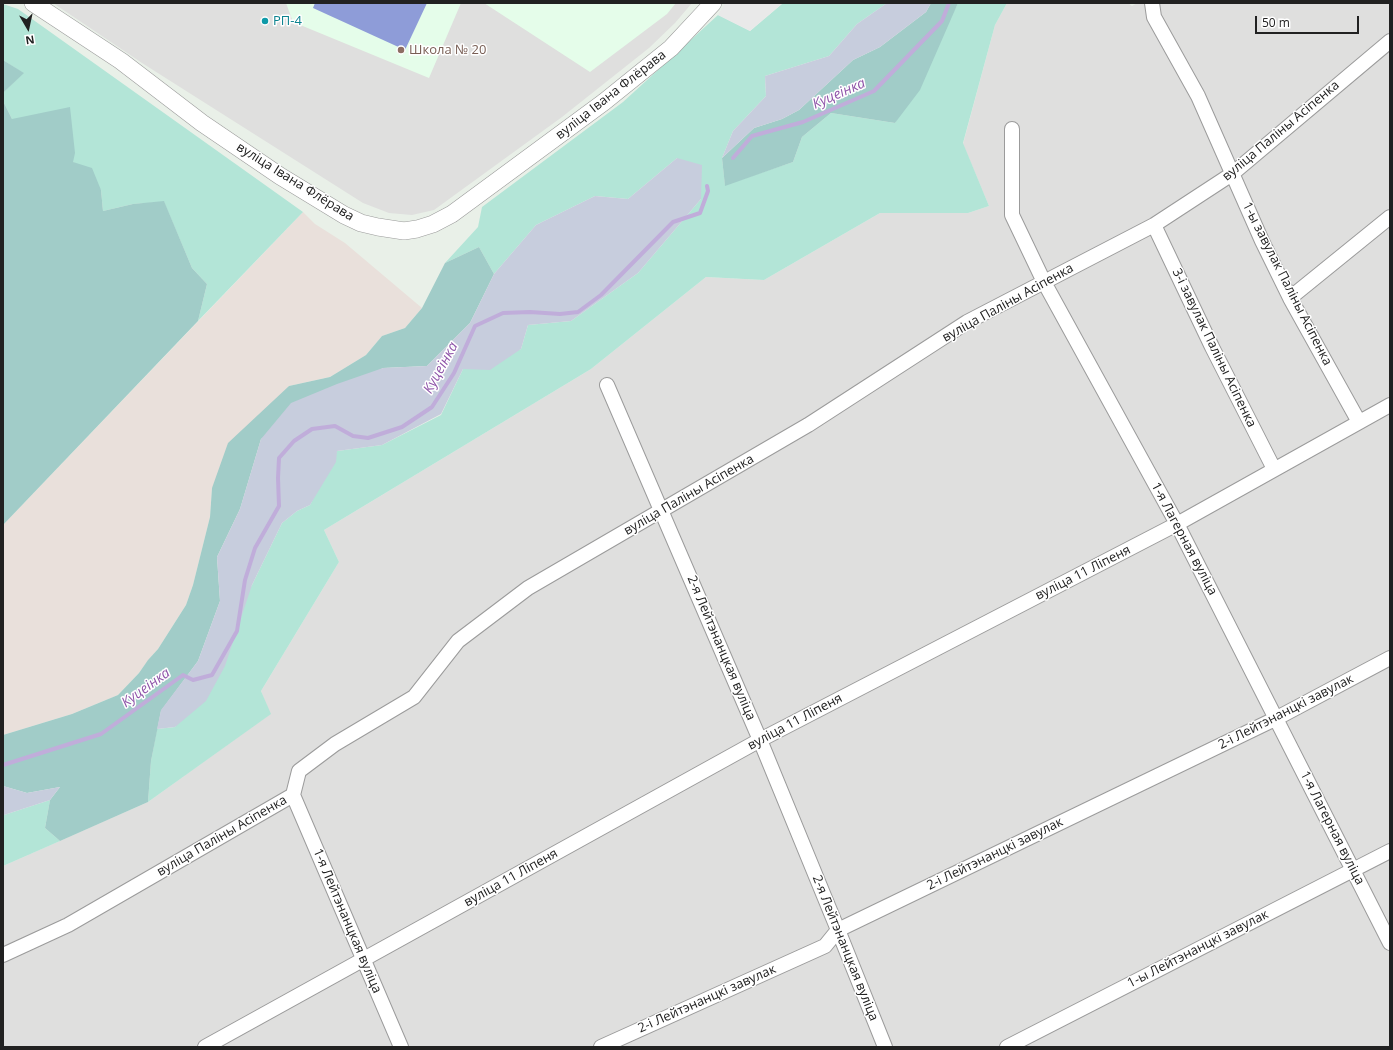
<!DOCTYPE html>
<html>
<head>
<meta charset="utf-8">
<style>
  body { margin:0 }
  #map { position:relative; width:1393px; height:1050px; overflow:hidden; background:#e9f0e8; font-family:"Open Sans",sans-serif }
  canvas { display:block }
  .frame { position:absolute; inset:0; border:4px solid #212121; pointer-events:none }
  .north { position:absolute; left:8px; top:8px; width:40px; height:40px; -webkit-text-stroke:3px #fff; paint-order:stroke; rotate:171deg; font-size:11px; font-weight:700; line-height:16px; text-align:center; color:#212121 }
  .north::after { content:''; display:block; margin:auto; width:14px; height:18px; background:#212121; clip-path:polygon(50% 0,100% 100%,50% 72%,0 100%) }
  .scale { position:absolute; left:1255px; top:16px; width:104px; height:18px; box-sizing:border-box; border:2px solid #212121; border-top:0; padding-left:5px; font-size:12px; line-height:14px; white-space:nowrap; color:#212121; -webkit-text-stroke:3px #fff; paint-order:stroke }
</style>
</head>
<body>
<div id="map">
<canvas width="1393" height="1050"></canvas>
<div class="frame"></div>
<div class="north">N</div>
<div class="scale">50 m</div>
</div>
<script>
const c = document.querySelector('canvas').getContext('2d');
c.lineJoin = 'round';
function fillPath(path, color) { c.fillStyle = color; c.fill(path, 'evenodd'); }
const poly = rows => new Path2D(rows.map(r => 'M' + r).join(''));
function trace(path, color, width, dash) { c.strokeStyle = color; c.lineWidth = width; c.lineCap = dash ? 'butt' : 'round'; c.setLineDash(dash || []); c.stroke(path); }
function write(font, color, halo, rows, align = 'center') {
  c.font = font + ' "Open Sans",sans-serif'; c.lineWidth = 3; c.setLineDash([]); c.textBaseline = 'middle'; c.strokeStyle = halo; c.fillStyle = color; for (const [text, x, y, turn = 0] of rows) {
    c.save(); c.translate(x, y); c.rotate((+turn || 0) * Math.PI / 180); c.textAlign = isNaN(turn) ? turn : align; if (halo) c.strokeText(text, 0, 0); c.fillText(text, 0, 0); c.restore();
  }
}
const residential = poly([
  [53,3,692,3,675,23,649,48,562,117,434,210,412,215,389,213,363,203,142,63],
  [1007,3,1128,3,1132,6,1137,3,1390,3,1390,1047,3,1047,3,866,148,802,270,714,261,691,339,562,324,530,591,369,706,277,764,280,880,213,968,213,989,206,963,144,995,25]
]);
const industrial = poly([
  [303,212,315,224,345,243,422,308,405,328,382,336,366,355,330,377,289,386,212,488,210,517,193,585,186,605,158,649,150,658,139,673,118,695,72,714,3,735,3,525]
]);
const education = poly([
  [286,3,461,3,429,78,293,22],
  [484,3,676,3,667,14,590,72]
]);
const grass = poly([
  [783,3,887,3,857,24,829,56,765,76,766,96,733,131,722,158,725,185,793,162,802,137,831,113,895,123,958,3,1007,3,995,25,963,143,989,206,968,213,880,213,764,280,706,277,591,369,324,530,339,562,261,691,271,714,148,802,151,761,157,729,175,727,252,585,282,523,297,511,310,505,337,451,382,445,441,415,463,369,521,349,528,325,571,321,638,273,701,199,677,158,628,199,595,196,536,225,494,274,479,247,445,263,478,227,482,207,623,102,718,15,750,31],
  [3,4,18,9,303,212,198,321,207,284,192,268,164,202,133,204,103,211,101,190,73,162,12,119,3,101,3,93,23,73,3,60],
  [50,800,45,828,60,841,3,866,4,815]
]);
const forest = poly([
  [931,3,958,3,920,90,895,123,831,113,802,137,793,162,725,186,722,158,754,128,782,119,799,110,853,60,880,47,926,12],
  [3,60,24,73,3,93],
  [3,101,12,119,70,107,75,153,73,162,92,168,101,190,103,211,133,204,164,201,192,268,207,284,198,321,3,525],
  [479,247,494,274,470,323,427,366,383,368,261,439,240,509,217,557,220,601,198,661,161,711,151,761,148,802,60,841,45,828,50,800,60,787,27,793,3,786,3,735,72,714,118,695,139,673,148,660,158,649,186,605,193,585,210,517,212,488,228,443,289,386,330,377,366,355,382,336,405,328,422,308,445,263]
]);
const wetland = poly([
  [887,3,931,3,926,12,880,47,853,60,799,110,782,119,754,128,722,158,733,131,766,96,765,76,829,56,857,24],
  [677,158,702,165,701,199,638,273,571,321,528,325,521,349,490,370,463,369,441,414,382,445,337,451,336,462,310,505,297,511,282,523,252,585,225,666,206,701,175,727,157,729,161,710,198,661,220,601,217,557,240,509,261,439,291,403,337,384,383,368,427,366,470,323,494,274,536,225,595,196,628,199],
  [3,786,27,793,60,787,50,800,4,815]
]);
const pitch = poly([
  [315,3,427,3,405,50,313,8]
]);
const parking = poly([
  [725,3,783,3,750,31,718,15]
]);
const stream = poly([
  [733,158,752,136,803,122,874,91,942,21,949,3],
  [3,765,101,734,183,675,193,680,212,675,237,631,245,580,255,548,279,506,278,478,279,458,294,441,312,429,335,426,353,436,368,438,402,427,432,407,454,373,475,326,503,313,530,312,560,314,578,312,601,295,673,222,700,213,708,191,707,186]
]);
const minor = poly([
  [1152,3,1154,17,1198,96,1262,241,1290,298,1359,422],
  [1012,129,1012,215,1044,282,1177,524,1390,943],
  [1154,225,1212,347,1274,469],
  [1290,298,1390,217],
  [607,385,760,740,838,930,885,1047],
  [293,795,401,1047],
  [3,955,68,925,293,795,299,771,335,744,414,697,458,641,528,588,808,425,967,322,1154,225,1232,174,1390,41],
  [205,1047,760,740,1177,524,1390,405],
  [601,1047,825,946,838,930,1277,718,1390,658],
  [1007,1047,1390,851]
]);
const tertiary = poly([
  [33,3,121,61,202,123,280,176,344,215,361,223,378,227,404,231,417,229,433,224,452,214,604,102,671,48,713,3]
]);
const markers = [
  [265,21,4,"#0f9aa8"],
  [401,50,4,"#8d6e63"]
];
const cultureNames = [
  ["РП-4",273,21]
];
const educationNames = [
  ["Школа № 20",409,50]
];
const streetNames = [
  ["вуліца Івана Флёрава",611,95,-38],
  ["вуліца Паліны Асіпенка",1281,131,-40],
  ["вуліца Івана Флёрава",295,182,32],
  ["1-ы завулак Паліны Асіпенка",1287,284,63],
  ["вуліца Паліны Асіпенка",1008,303,-29],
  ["3-і завулак Паліны Асіпенка",1214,348,64],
  ["вуліца Паліны Асіпенка",689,495,-30],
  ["1-я Лагерная вуліца",1184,539,62],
  ["вуліца 11 Ліпеня",1083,573,-27],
  ["2-я Лейтэнанцкая вуліца",721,648,67],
  ["2-і Лейтэнанцкі завулак",1286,712,-27],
  ["вуліца 11 Ліпеня",795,722,-28],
  ["1-я Лагерная вуліца",1332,828,63],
  ["вуліца Паліны Асіпенка",222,836,-30],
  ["2-і Лейтэнанцкі завулак",995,854,-26],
  ["вуліца 11 Ліпеня",511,878,-29],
  ["1-я Лейтэнанцкая вуліца",347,921,67],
  ["2-я Лейтэнанцкая вуліца",845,948,68],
  ["1-ы Лейтэнанцкі завулак",1198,949,-27],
  ["2-і Лейтэнанцкі завулак",707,999,-24]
];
const waterNames = [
  ["Куцеінка",839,94,-24],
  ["Куцеінка",441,368,-61],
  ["Куцеінка",146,688,-36]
];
fillPath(residential, '#dfdfde');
fillPath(industrial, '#e9e0db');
fillPath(education, '#e5fdea');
fillPath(grass, '#b3e5d7');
fillPath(forest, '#a1ccc8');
fillPath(wetland, '#c7cddd');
fillPath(pitch, '#8e9cd8');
fillPath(parking, '#e9e9e9');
trace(stream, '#c0adda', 4);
trace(minor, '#9b9b9b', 16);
trace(tertiary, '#9b9b9b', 18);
trace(minor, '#fff', 14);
trace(tertiary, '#fff', 17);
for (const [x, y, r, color] of markers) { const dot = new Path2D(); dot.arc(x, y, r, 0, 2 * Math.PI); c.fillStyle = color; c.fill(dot); trace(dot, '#fff', 1.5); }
write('13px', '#0d838f', '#fff', cultureNames, 'left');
write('13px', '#785e54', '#fff', educationNames, 'left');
write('13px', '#212121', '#fff', streetNames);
write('italic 14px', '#8f55a9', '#fff', waterNames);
</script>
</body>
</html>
